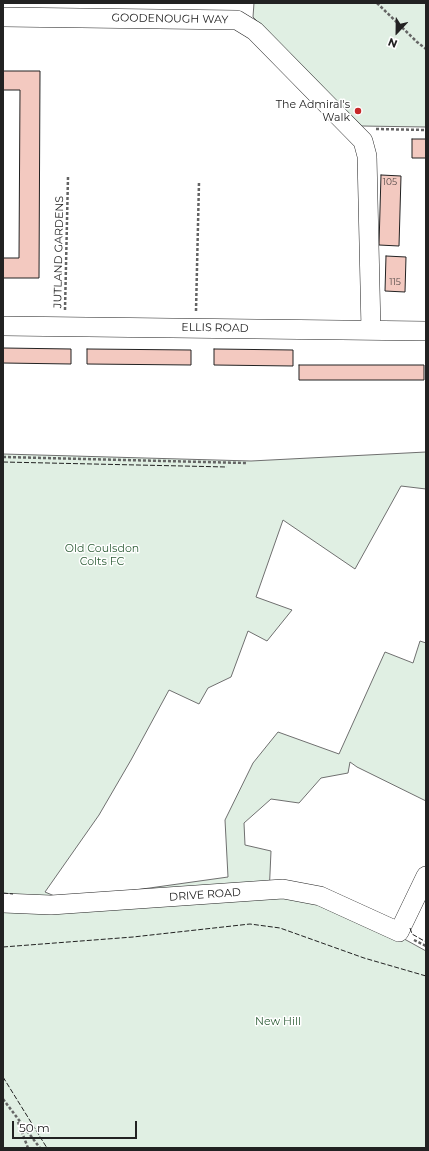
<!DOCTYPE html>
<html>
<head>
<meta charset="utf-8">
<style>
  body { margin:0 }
  #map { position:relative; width:429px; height:1151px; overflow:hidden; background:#fff; font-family:Montserrat,sans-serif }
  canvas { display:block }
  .frame { position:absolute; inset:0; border:4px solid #222; pointer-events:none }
  .north { position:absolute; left:377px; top:12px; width:40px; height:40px; -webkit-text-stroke:3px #fff; paint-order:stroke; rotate:202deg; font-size:11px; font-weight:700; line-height:16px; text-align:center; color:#222 }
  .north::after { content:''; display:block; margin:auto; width:14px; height:18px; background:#222; clip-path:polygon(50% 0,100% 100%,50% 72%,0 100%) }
  .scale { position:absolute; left:12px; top:1121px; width:125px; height:18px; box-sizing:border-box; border:2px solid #222; border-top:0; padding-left:5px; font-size:12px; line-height:14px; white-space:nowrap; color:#222; -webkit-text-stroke:3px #fff; paint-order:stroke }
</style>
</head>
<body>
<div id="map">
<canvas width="429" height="1151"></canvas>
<div class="frame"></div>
<div class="north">N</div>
<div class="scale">50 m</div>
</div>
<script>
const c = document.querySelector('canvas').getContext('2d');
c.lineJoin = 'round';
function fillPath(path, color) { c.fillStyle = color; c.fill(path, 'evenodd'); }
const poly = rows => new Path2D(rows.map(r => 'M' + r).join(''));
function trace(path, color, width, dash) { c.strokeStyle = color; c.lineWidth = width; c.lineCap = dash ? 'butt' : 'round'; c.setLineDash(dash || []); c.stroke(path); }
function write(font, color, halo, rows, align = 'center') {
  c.font = font + ' Montserrat,sans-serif'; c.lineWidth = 3; c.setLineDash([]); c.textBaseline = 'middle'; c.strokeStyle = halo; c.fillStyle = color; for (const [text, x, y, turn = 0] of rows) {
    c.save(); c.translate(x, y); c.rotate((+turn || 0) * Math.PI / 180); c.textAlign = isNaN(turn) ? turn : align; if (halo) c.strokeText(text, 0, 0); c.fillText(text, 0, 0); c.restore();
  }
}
const green = poly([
  [254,3,426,3,426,127,362,126,253,17,254,3],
  [426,452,426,489,401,486,355,569,283,520,256,597,292,610,267,641,248,631,231,677,208,688,199,704,169,690,131,760,99,815,45,892,64,900,228,877,225,820,253,763,278,732,339,754,385,652,413,663,420,641,426,643,426,801,357,767,350,762,348,773,321,778,299,803,271,799,244,823,245,845,271,851,269,896,320,901,397,935,426,951,426,1148,3,1148,3,454,251,461,426,452]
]);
const building = poly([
  [3,71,40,71,39,278,3,278,3,258,19,258,20,90,3,90,3,71],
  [412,139,426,139,426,158,412,158,412,139],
  [381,175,401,176,399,246,379,245,381,175],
  [386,256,406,257,405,292,385,291,386,256],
  [3,348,71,349,71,364,3,363,3,348],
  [87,349,191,350,191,365,87,364,87,349],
  [214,349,293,350,293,366,214,365,214,349],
  [299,365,424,365,424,380,299,380,299,365]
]);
const path = poly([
  [377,3,417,42,426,49],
  [376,129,426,130],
  [65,310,68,177],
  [196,311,199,182],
  [3,457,246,463],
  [414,940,426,946],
  [3,1099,40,1148],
  [18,1122,28,1148]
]);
const minor = poly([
  [3,17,237,20,255,31,363,141,367,156,371,330],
  [3,326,426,331],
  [3,903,51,905,283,889,320,896,399,932,426,876]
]);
const fence = poly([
  [3,462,227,467],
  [3,893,13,894],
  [410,928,412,934,426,942],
  [3,947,133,937,250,924,280,928,364,958,426,976],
  [3,1077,47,1148]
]);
const markers = [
  [358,111,4,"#c62828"]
];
const numberNames = [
  ["105",390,182],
  ["115",395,282]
];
const streetNames = [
  ["GOODENOUGH WAY",170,19,1],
  ["JUTLAND GARDENS",59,252,-89],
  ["ELLIS ROAD",215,328,1],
  ["DRIVE ROAD",205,895,-4]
];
const poiNames = [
  ["The Admiral's",350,105],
  ["Walk",350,118]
];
const parkNames = [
  ["Old Coulsdon",102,549],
  ["Colts FC",102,562],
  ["New Hill",278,1022]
];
fillPath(green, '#e0efe3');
trace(green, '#6f6f6f', 1);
fillPath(building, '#f3c9c0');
trace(building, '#222', 1);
trace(minor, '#222', 20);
trace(path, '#646464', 2.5, [3, 2]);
trace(minor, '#fff', 19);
trace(fence, '#222', 1, [5, 2]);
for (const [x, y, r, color] of markers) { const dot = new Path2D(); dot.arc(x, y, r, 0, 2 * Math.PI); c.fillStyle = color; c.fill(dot); trace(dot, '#fff', 1.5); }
write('9px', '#564c4a', null, numberNames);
write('11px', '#222', '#fff', streetNames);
write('11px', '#222', '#fff', poiNames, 'right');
write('11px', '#2f5e38', '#fff', parkNames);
</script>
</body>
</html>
